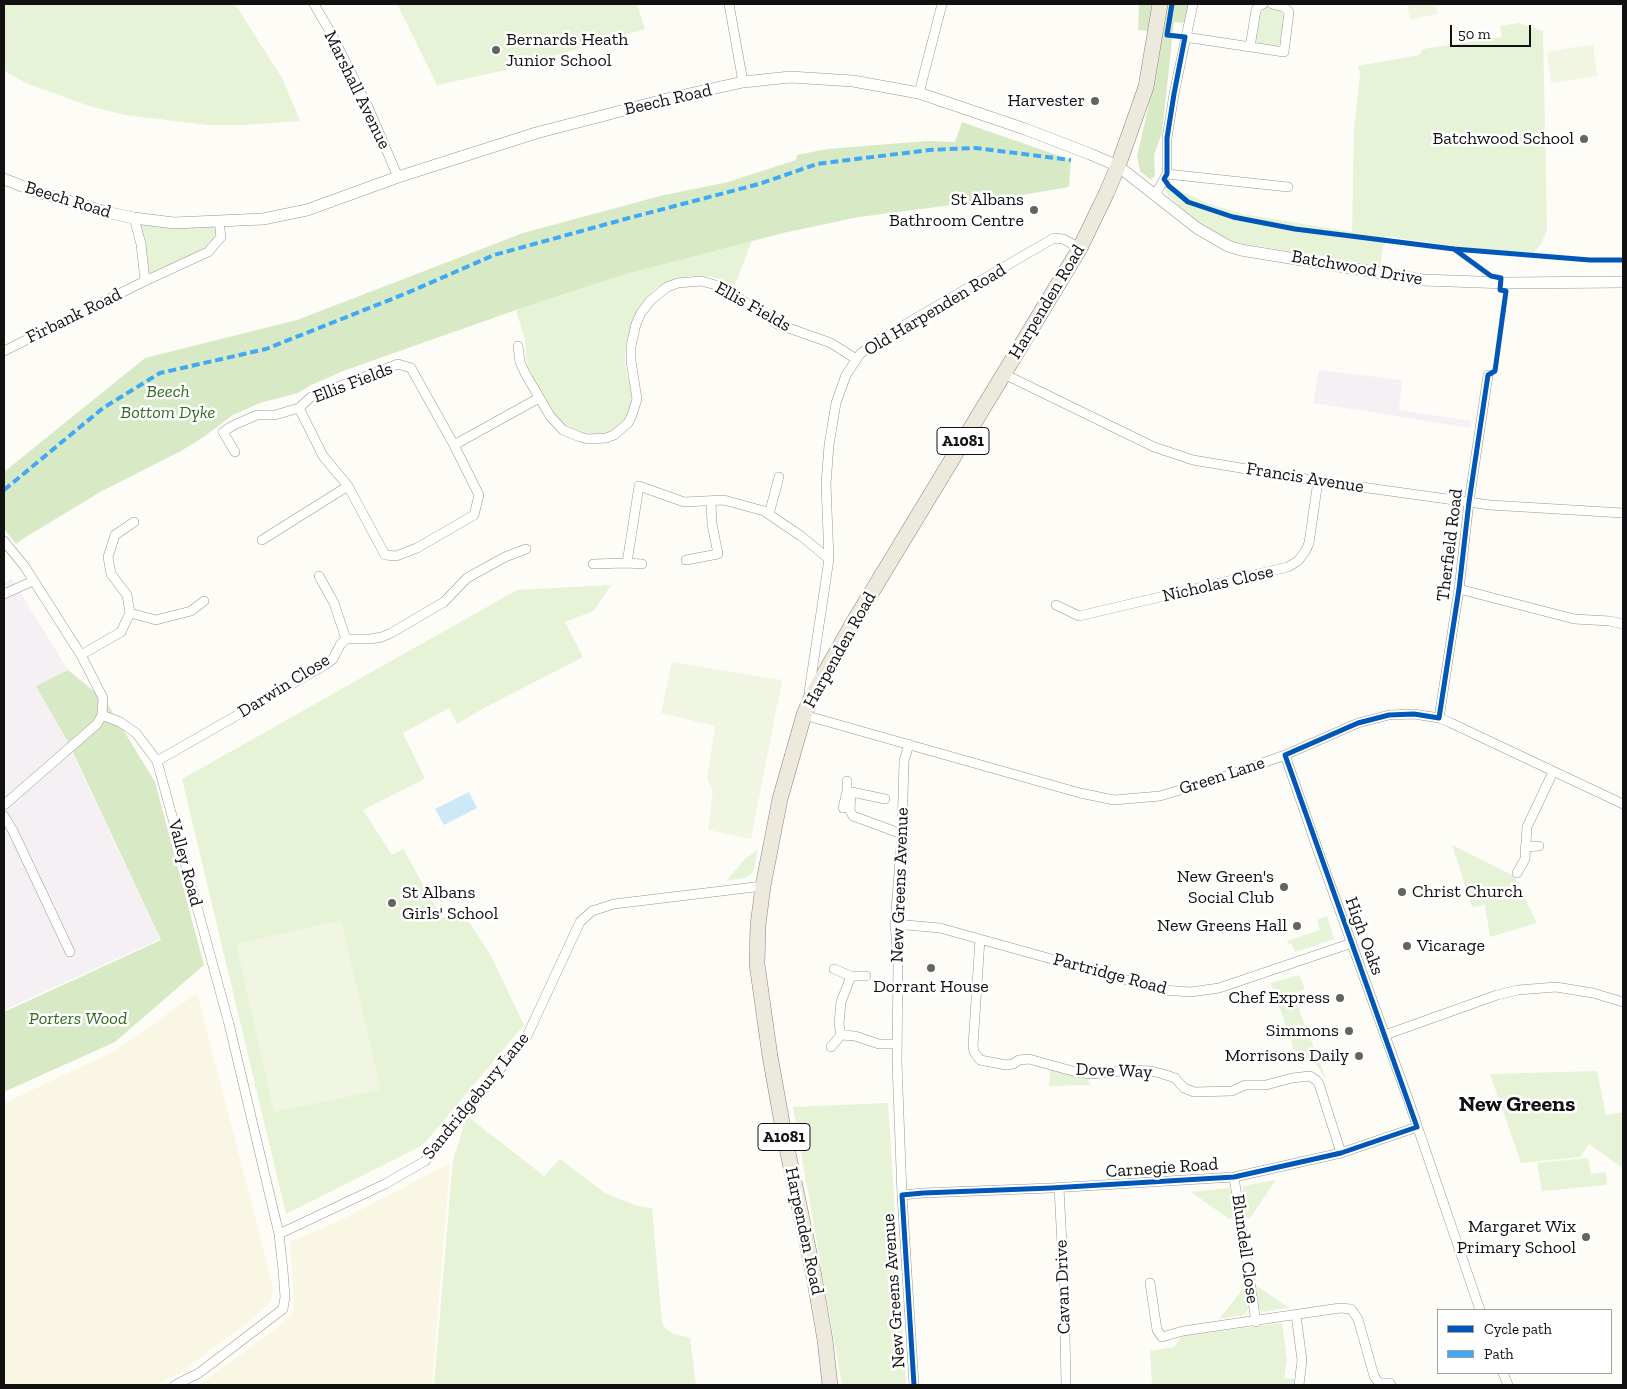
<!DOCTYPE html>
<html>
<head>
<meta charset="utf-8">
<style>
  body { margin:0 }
  #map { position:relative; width:1627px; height:1389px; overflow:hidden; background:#fdfcf7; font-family:"Zilla Slab",serif }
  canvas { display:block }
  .frame { position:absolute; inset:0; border:5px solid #111; pointer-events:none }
  .legend { position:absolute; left:1437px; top:1309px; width:175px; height:65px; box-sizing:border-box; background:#fff; border:1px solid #a0a0a0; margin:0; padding:6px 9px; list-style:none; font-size:15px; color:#111 }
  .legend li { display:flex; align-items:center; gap:10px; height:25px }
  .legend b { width:25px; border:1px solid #a0a0a0 }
  .scale { position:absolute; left:1450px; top:25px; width:81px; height:22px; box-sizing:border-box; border:2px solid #111; border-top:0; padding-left:6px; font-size:15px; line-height:18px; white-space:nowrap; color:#111; -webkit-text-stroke:4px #fff; paint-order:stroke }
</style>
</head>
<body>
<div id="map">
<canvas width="1627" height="1389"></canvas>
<div class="frame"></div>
<ul class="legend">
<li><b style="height:6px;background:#0057b8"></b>Cycle path</li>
<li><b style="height:6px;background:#3fa9f5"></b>Path</li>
</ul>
<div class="scale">50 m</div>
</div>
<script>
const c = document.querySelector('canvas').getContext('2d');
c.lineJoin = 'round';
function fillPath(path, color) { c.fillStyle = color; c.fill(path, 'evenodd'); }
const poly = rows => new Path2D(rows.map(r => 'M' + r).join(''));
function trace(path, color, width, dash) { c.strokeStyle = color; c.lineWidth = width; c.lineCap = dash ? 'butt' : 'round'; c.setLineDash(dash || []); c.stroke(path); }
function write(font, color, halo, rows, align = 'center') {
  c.font = font + ' "Zilla Slab",serif'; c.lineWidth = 5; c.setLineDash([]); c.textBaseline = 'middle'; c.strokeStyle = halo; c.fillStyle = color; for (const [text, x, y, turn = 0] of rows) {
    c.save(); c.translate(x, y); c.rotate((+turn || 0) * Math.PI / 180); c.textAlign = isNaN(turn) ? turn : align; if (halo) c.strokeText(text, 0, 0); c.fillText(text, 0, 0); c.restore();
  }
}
const industrial = poly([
  [1319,370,1402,380,1399,410,1471,421,1471,428,1313,403],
  [12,579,68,670,37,686,69,746,160,939,4,1010,4,583]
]);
const farmland = poly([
  [197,993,272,1282,273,1293,271,1301,254,1318,214,1347,184,1371,156,1385,4,1385,4,1103,115,1051],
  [450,1163,432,1385,199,1385,281,1325,292,1315,294,1301,290,1242,345,1218]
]);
const green = poly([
  [4,4,235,4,282,78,300,121,244,125,208,125,125,115,89,106,26,83,4,71],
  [397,4,637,4,645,29,502,71,437,85],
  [1267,7,1278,9,1285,16,1282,42,1277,47,1259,45,1255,39,1258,20,1263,10],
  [1519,23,1543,31,1547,230,1541,244,1534,253,1459,247,1385,236,1380,267,1333,258,1243,244,1226,239,1203,227,1189,215,1166,193,1165,187,1167,183,1183,192,1209,204,1243,214,1352,232,1354,129,1360,74,1358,66,1419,55,1423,49,1502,37,1500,26],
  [134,218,219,221,221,237,208,252,145,281],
  [752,241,734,287,722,280,712,277,690,276,666,283,656,288,644,300,632,322,626,344,625,361,627,375,632,392,631,403,629,411,623,421,616,428,600,435,592,435,573,430,562,423,554,413,531,375,526,359,525,340,516,310,623,275],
  [611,585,594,611,565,622,583,657,484,708,457,724,449,708,403,733,425,779,363,810,392,855,403,849,442,918,461,910,490,954,524,1025,423,1145,286,1214,182,779,517,590],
  [1452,845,1514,876,1537,923,1490,937,1485,905,1472,907],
  [758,849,754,869,751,874,744,878,726,881,743,861],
  [1327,916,1334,939,1295,952,1291,943,1288,944,1287,941,1320,930,1317,920],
  [1299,975,1305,989,1297,992,1300,1001,1297,1004,1327,1081,1314,1061,1307,1062,1304,1051,1295,1052,1271,983],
  [1050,1070,1085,1075,1091,1085,1049,1086],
  [1597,1071,1606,1115,1623,1112,1623,1170,1621,1167,1589,1144,1580,1157,1521,1163,1490,1074],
  [888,1103,906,1385,842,1385,793,1107],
  [467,1116,544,1176,560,1159,605,1193,637,1206,652,1208,662,1323,666,1329,674,1334,690,1338,696,1385,434,1385,453,1160],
  [1588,1158,1591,1174,1606,1172,1607,1185,1542,1191,1537,1163],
  [1276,1180,1250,1218,1244,1218,1241,1195,1243,1186],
  [1229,1188,1233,1193,1236,1218,1229,1219,1191,1192],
  [1254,1284,1289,1308,1262,1312,1257,1306],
  [1246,1285,1249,1306,1246,1313,1243,1315,1219,1319],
  [1282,1323,1287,1360,1284,1378,1295,1379,1294,1385,1152,1385,1150,1351,1174,1347,1182,1336]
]);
const forest = poly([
  [1139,4,1152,4,1149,31,1138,30],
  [1167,4,1189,4,1186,23,1174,22,1162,133,1154,155,1155,175,1151,180,1140,171,1137,156,1155,78],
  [962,122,1071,160,1069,187,998,199,859,217,783,233,623,275,516,310,346,370,311,385,298,393,260,403,233,415,202,438,181,451,102,491,24,538,16,544,4,529,4,472,145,358,297,320,523,233,660,196,728,182,796,160,797,155,827,149,927,141,955,142],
  [68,670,105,700,155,782,204,965,115,1042,4,1092,4,1012,161,940,70,746,36,686]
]);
const pitch = poly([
  [1407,4,1436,4,1438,14,1410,20],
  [1593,44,1597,76,1551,83,1547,52],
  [672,662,782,680,751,839,708,830,713,791,707,779,715,726,661,713],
  [341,920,381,1090,274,1112,236,944]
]);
const water = poly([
  [469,792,477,808,444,825,435,809]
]);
const minor = poly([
  [314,4,332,35,368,107,398,177],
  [729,4,743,82],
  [1185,37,1284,52,1289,12,1284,7,1272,4],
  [1250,47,1256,10,1259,6,1263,4],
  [919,93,942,4],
  [1167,174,1288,187],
  [1155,195,1167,174,1167,138,1174,94,1193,4],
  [134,218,141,244,145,281],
  [518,346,520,362,525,373,550,416,563,430,580,437,588,439,606,438,614,435,628,423,632,415,637,399,631,361,631,346,636,324,641,313,650,301,667,287,678,283,701,281,723,287,777,324,831,343,856,359],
  [4,351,145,281,208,252,221,237,219,221],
  [1004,374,1154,447,1193,460,1318,481,1490,505,1623,513],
  [454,445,411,368,398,364,311,397,299,408,323,456,348,486,385,555,396,556,417,548,474,515,479,495,454,445,539,398],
  [235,452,223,432,232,426,257,415,275,415,299,408],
  [769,514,779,477],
  [262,540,348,486],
  [4,541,25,567,81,655,103,698,102,715,97,724,4,805],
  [686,560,718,554,712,524,711,502],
  [627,563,642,564],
  [593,564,627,563,639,486,684,502,724,500,764,511,801,536,829,559],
  [319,576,334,603,346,639],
  [1459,589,1574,619,1610,621,1623,624],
  [4,594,33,581],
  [1056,605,1079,616,1288,567,1298,561,1306,550,1309,543,1318,481],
  [130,613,156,620,191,611,204,601],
  [346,639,370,639,382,637,391,633,444,602,467,578,505,557,526,549],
  [81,655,121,632,130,613,127,595,111,574,108,557,115,535,134,522],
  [809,692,829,559,826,484,829,445,836,403,846,375,860,354,880,339,1054,238,1063,239,1080,248],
  [102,715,120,722,136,733,157,761,229,1024,279,1234,283,1270,285,1297,283,1309,199,1373,175,1385],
  [804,715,1080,793,1114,800,1160,796,1226,776,1285,755,1358,723,1389,715,1414,714,1439,718,1451,723,1623,804],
  [1439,718,1459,589,1469,502,1488,375],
  [909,744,904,761,902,834,895,924,898,961,897,1063,902,1195,914,1385],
  [1285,755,1320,856,1408,1099,1480,1310],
  [157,761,325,665,333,659,340,645,346,639],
  [847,791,885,799],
  [851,792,850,811,853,816,902,834],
  [843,808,847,791,847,781],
  [4,816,13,831,70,952],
  [1525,847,1539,846],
  [1517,873,1525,859,1527,827,1553,772],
  [895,924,940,928,1163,990,1191,992,1219,988,1352,943],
  [980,939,973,1046,974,1052,980,1060,1006,1065,1013,1064,1019,1060,1029,1059,1076,1072,1091,1074,1132,1070,1151,1071,1163,1074,1175,1078,1184,1088,1194,1092,1232,1091,1245,1085,1266,1085,1292,1078,1310,1076,1316,1080,1319,1084,1341,1153],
  [834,969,851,976],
  [841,1035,839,1024,841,1002,851,976,866,976],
  [841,1035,855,1036,879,1044,897,1044],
  [1385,1035,1497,995,1518,990,1556,987,1593,993,1623,1002],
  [831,1047,841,1035],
  [1234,1177,1256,1322],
  [1059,1188,1064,1283,1066,1385],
  [902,1195,923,1193,1051,1188,1234,1177,1341,1153,1417,1127],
  [279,1234,385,1184,425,1161,527,1036,580,922,592,911,614,904,763,886],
  [1150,1283,1157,1330,1162,1337,1183,1331,1340,1308,1351,1309,1358,1319,1374,1376,1379,1383,1390,1383,1391,1385],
  [1296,1315,1302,1360,1299,1385],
  [1503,1373,1508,1385]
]);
const tertiary = poly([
  [4,179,37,192,106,212,134,218,174,223,263,219,307,210,398,177,536,133,671,98,743,82,790,77,853,81,919,93,1025,129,1090,154,1118,166,1197,228,1228,246,1241,250,1423,280,1507,283,1623,282]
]);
const primary = poly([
  [830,1385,825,1340,814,1276,784,1134,770,1056,757,964,758,925,763,886,780,799,804,715,813,694,853,623,1080,248,1107,192,1118,166,1146,87,1160,4]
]);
const quiet = poly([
  [4,490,103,408,160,373,266,349,407,293,494,255,629,218,759,184,817,164,929,150,975,148,1071,160]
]);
const cycleway = poly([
  [1172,4,1167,35,1185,37,1174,94,1167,138,1167,174,1164,179,1169,186,1188,202,1233,217,1295,229,1454,249,1590,260,1623,260],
  [914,1385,902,1195,923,1193,1051,1188,1234,1177,1341,1153,1417,1127,1285,755,1358,723,1389,715,1414,714,1439,718,1459,589,1469,502,1488,375,1495,371,1506,291,1500,290,1501,278,1491,276,1454,249]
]);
const markers = [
  [496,50,5,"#646362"],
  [1095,101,5,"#646362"],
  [1584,139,5,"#646362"],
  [1034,210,5,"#646362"],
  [1284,887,5,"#646362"],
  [1402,892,5,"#646362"],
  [392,903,5,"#646362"],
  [1297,926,5,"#646362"],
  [1407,946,5,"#646362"],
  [931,968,5,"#646362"],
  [1340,998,5,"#646362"],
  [1349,1031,5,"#646362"],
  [1359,1056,5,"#646362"],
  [1586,1237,5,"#646362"]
];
const shields = [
  [963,441,52],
  [784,1137,52]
];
const shieldNames = [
  ["A1081",963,441],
  ["A1081",784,1137]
];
const poiNames = [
  ["Bernards Heath",506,40,"left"],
  ["Junior School",506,61,"left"],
  ["Harvester",1085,101],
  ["Batchwood School",1574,139],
  ["St Albans",1024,200],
  ["Bathroom Centre",1024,221],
  ["New Green's",1274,877],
  ["Social Club",1274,898],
  ["Christ Church",1412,892,"left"],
  ["St Albans",402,893,"left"],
  ["Girls' School",402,914,"left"],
  ["New Greens Hall",1287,926],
  ["Vicarage",1417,946,"left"],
  ["Dorrant House",931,987,"center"],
  ["Chef Express",1330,998],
  ["Simmons",1339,1031],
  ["Morrisons Daily",1349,1056],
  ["Margaret Wix",1576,1227],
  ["Primary School",1576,1248]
];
const streetNames = [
  ["Marshall Avenue",357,90,64],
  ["Beech Road",668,100,-13],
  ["Beech Road",68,200,17],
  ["Batchwood Drive",1357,268,10],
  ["Harpenden Road",1047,302,-59],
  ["Ellis Fields",753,307,29],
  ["Old Harpenden Road",935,310,-31],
  ["Firbank Road",74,316,-26],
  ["Ellis Fields",353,383,-21],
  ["Francis Avenue",1305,478,9],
  ["Therfield Road",1450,545,-83],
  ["Nicholas Close",1218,584,-13],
  ["Harpenden Road",840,650,-61],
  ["Darwin Close",284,686,-32],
  ["Green Lane",1222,776,-18],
  ["Valley Road",185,863,75],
  ["New Greens Avenue",900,885,-88],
  ["High Oaks",1364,936,70],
  ["Partridge Road",1110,974,15],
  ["Dove Way",1114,1071,2],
  ["Sandridgebury Lane",476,1096,-51],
  ["Carnegie Road",1162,1168,-4],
  ["Harpenden Road",804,1231,78],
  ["Blundell Close",1245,1249,82],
  ["Cavan Drive",1063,1287,-92],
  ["New Greens Avenue",894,1291,-94]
];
const parkNames = [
  ["Beech",168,392],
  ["Bottom Dyke",168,413],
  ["Porters Wood",78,1019]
];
const districtNames = [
  ["New Greens",1517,1105]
];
fillPath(industrial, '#f5f0f3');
fillPath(farmland, '#f9f7e4');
fillPath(green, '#e7f3d7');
fillPath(forest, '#d8eac5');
fillPath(pitch, '#f0f6e1');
fillPath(water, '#cde8f7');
trace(minor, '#979795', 10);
trace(tertiary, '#979795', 12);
trace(primary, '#858482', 16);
trace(minor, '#fffffe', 9);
trace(tertiary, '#fffffe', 11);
trace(primary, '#ede9dc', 15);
trace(quiet, '#3fa9f5', 4, [8, 4]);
trace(cycleway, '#0057b8', 5);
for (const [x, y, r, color] of markers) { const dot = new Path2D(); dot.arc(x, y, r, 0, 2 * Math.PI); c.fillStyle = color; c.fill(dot); trace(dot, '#fff', 2); }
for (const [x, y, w] of shields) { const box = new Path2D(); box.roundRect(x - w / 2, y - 13.5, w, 27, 4); c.fillStyle = '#fff'; c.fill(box); trace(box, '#111', 1); }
write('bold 16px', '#111', null, shieldNames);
write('18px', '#111', '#fff', poiNames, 'right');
write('18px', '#111', '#fff', streetNames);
write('italic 18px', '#2f6b1f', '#fff', parkNames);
write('bold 22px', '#111', '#fff', districtNames);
</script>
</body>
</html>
